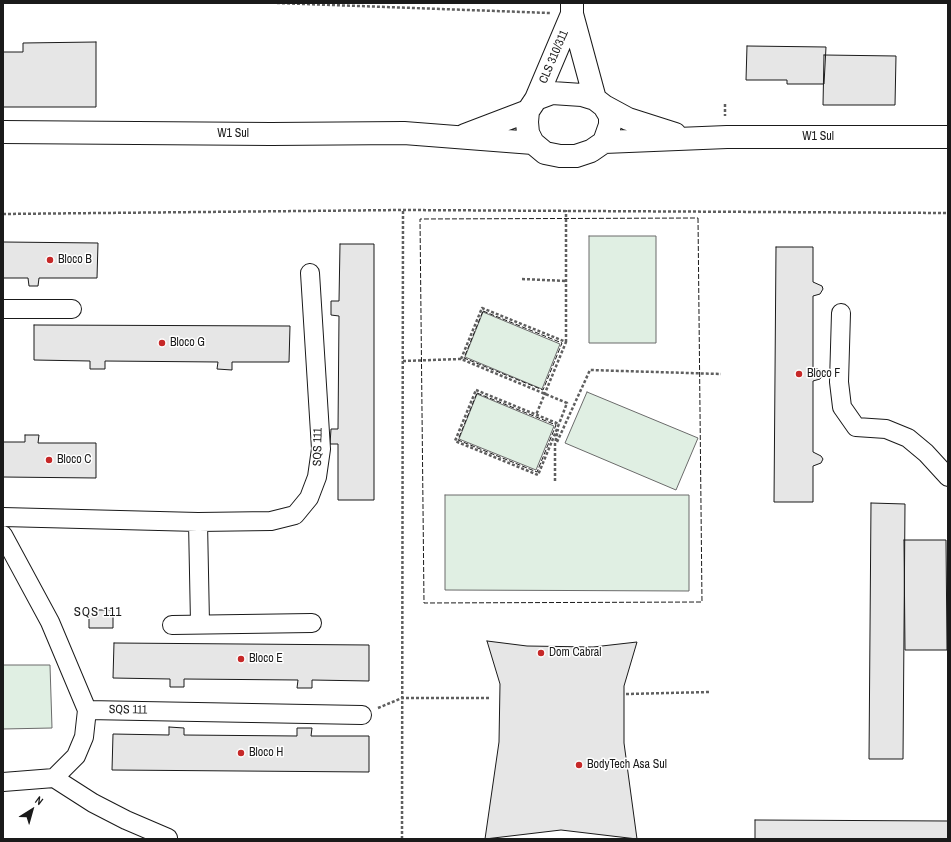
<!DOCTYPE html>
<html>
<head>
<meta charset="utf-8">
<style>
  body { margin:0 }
  #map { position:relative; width:951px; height:842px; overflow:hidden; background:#fff; font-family:"Archivo Narrow",sans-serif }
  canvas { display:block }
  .frame { position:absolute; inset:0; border:4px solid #1a1a1a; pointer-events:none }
  .north { position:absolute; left:12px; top:790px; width:40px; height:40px; -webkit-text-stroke:3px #fff; paint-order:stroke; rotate:37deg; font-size:11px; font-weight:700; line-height:16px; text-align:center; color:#1a1a1a }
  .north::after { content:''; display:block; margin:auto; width:14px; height:18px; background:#1a1a1a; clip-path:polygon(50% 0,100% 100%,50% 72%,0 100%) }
</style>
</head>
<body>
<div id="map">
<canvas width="951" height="842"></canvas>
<div class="frame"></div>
<div class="north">N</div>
</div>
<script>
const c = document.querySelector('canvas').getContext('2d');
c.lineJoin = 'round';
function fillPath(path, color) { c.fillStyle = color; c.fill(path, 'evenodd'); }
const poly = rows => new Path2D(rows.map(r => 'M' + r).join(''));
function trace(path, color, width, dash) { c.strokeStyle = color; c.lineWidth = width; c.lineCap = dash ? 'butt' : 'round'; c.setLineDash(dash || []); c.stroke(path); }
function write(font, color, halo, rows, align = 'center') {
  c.font = font + ' "Archivo Narrow",sans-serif'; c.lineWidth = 3; c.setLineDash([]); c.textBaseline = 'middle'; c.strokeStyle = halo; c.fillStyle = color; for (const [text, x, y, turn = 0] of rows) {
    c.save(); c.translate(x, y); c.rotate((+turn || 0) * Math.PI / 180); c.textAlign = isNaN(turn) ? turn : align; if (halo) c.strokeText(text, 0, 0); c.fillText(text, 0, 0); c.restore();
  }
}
const green = poly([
  [589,236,656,236,656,343,589,343,589,236],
  [483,312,560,344,542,389,465,357,483,312],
  [587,392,698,438,676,490,565,443,587,392],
  [477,394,554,426,536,470,459,439,477,394],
  [445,495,689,495,689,591,445,590,445,495],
  [3,665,50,665,52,728,3,729,3,665]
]);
const building = poly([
  [96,42,96,107,3,107,3,52,23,52,23,43,96,42],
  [747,46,826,47,824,84,787,84,787,80,746,80,747,46],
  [824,55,896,56,895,105,823,105,824,55],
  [3,242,98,243,97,278,39,278,38,286,29,286,28,278,3,278,3,242],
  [340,244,374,244,374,500,338,500,338,444,330,444,331,429,338,429,339,316,331,315,331,301,339,301,340,244],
  [776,247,813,247,813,282,822,286,823,289,820,294,813,296,813,367,822,371,823,375,820,379,813,381,813,452,821,456,823,459,821,463,813,466,813,502,774,502,776,247],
  [34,325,290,326,289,362,232,362,232,370,217,369,218,362,105,361,105,369,90,369,90,361,34,360,34,325],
  [25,435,39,435,38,443,96,443,96,478,3,477,3,442,25,442,25,435],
  [871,503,905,504,903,759,869,759,871,503],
  [904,540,946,540,947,650,905,650,904,540],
  [89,610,113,610,113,628,89,628,89,610],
  [487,641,527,646,593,647,637,642,624,686,624,743,637,839,561,830,485,839,499,742,500,684,487,641],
  [114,643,369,645,369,681,312,680,312,688,297,688,298,680,184,679,184,687,170,687,170,679,113,678,114,643],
  [169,727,184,728,184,735,297,736,297,728,312,728,311,736,369,736,369,772,112,770,113,734,169,735,169,727],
  [755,820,948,821,948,839,755,839,755,820]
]);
const path = poly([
  [277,3,550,13],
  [725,104,725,116],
  [3,214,403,210,948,213],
  [522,279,566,281],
  [566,342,566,210],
  [461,359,482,308,566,342,536,415],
  [403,361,461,359,567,403,559,424],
  [476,390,559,424,538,475,455,441,476,390],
  [557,442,590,370,721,374],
  [555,481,555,444,558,429],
  [626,694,710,692],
  [378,708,402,698,491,698],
  [402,839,403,210]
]);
const minor = poly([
  [3,309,72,309],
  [841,313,839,382,842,407,856,427,886,429,908,438,926,453,948,477],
  [3,517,198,522,271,521,295,515,309,498,317,477,321,449,310,273],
  [198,522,200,623],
  [3,535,50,622,87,710,84,737,76,756,54,778],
  [172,625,312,623],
  [87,710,362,715],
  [3,782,54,778,93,803,126,820,168,838]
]);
const tertiary = poly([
  [572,3,572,14,595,99],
  [552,93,582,95,595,99,604,106,610,116,610,125,604,142,591,151,576,156,560,156,545,153,533,143,528,133,527,122,528,111,536,99,552,93],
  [536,99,572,14],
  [604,106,628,119,675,134],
  [3,132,271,134,404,133,533,143],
  [465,135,528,111],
  [604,142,727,137,948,137]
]);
const fence = poly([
  [698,218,702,602,424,603,420,219,698,218],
  [483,311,562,343,543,390,464,358,483,311],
  [477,393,556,425,537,472,458,440,477,393]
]);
const markers = [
  [50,260,4,"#c62828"],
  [162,343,4,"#c62828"],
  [799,374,4,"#c62828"],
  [49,460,4,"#c62828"],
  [541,653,4,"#c62828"],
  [241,659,4,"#c62828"],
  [241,753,4,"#c62828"],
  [579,765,4,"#c62828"]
];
const streetNames = [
  ["CLS 310/311",554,57,-67],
  ["W1 Sul",233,134],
  ["W1 Sul",818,137],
  ["SQS 111",318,447,-89],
  ["SQS 111",128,710,1]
];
const poiNames = [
  ["Bloco B",58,260],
  ["Bloco G",170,343],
  ["Bloco F",807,374],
  ["Bloco C",57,460],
  ["Dom Cabral",549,653],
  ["Bloco E",249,659],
  ["Bloco H",249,753],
  ["BodyTech Asa Sul",587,765]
];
const neighbourhoodNames = [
  ["SQS 111",98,613]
];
fillPath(green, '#e0efe3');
trace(green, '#6a6a6a', 1);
fillPath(building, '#e6e6e6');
trace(building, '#1a1a1a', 1);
trace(minor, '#1a1a1a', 20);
trace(tertiary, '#1a1a1a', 24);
trace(path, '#5f5f5f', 2.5, [3, 2]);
trace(minor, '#fff', 18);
trace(tertiary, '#fff', 22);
trace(fence, '#1a1a1a', 1, [5, 2]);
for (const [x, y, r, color] of markers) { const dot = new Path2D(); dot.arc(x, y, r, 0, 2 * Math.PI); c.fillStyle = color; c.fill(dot); trace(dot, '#fff', 1.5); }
write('12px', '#1a1a1a', '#fff', streetNames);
write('12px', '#1a1a1a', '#fff', poiNames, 'left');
c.letterSpacing = '1px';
write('13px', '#1a1a1a', '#fff', neighbourhoodNames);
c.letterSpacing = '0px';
</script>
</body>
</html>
